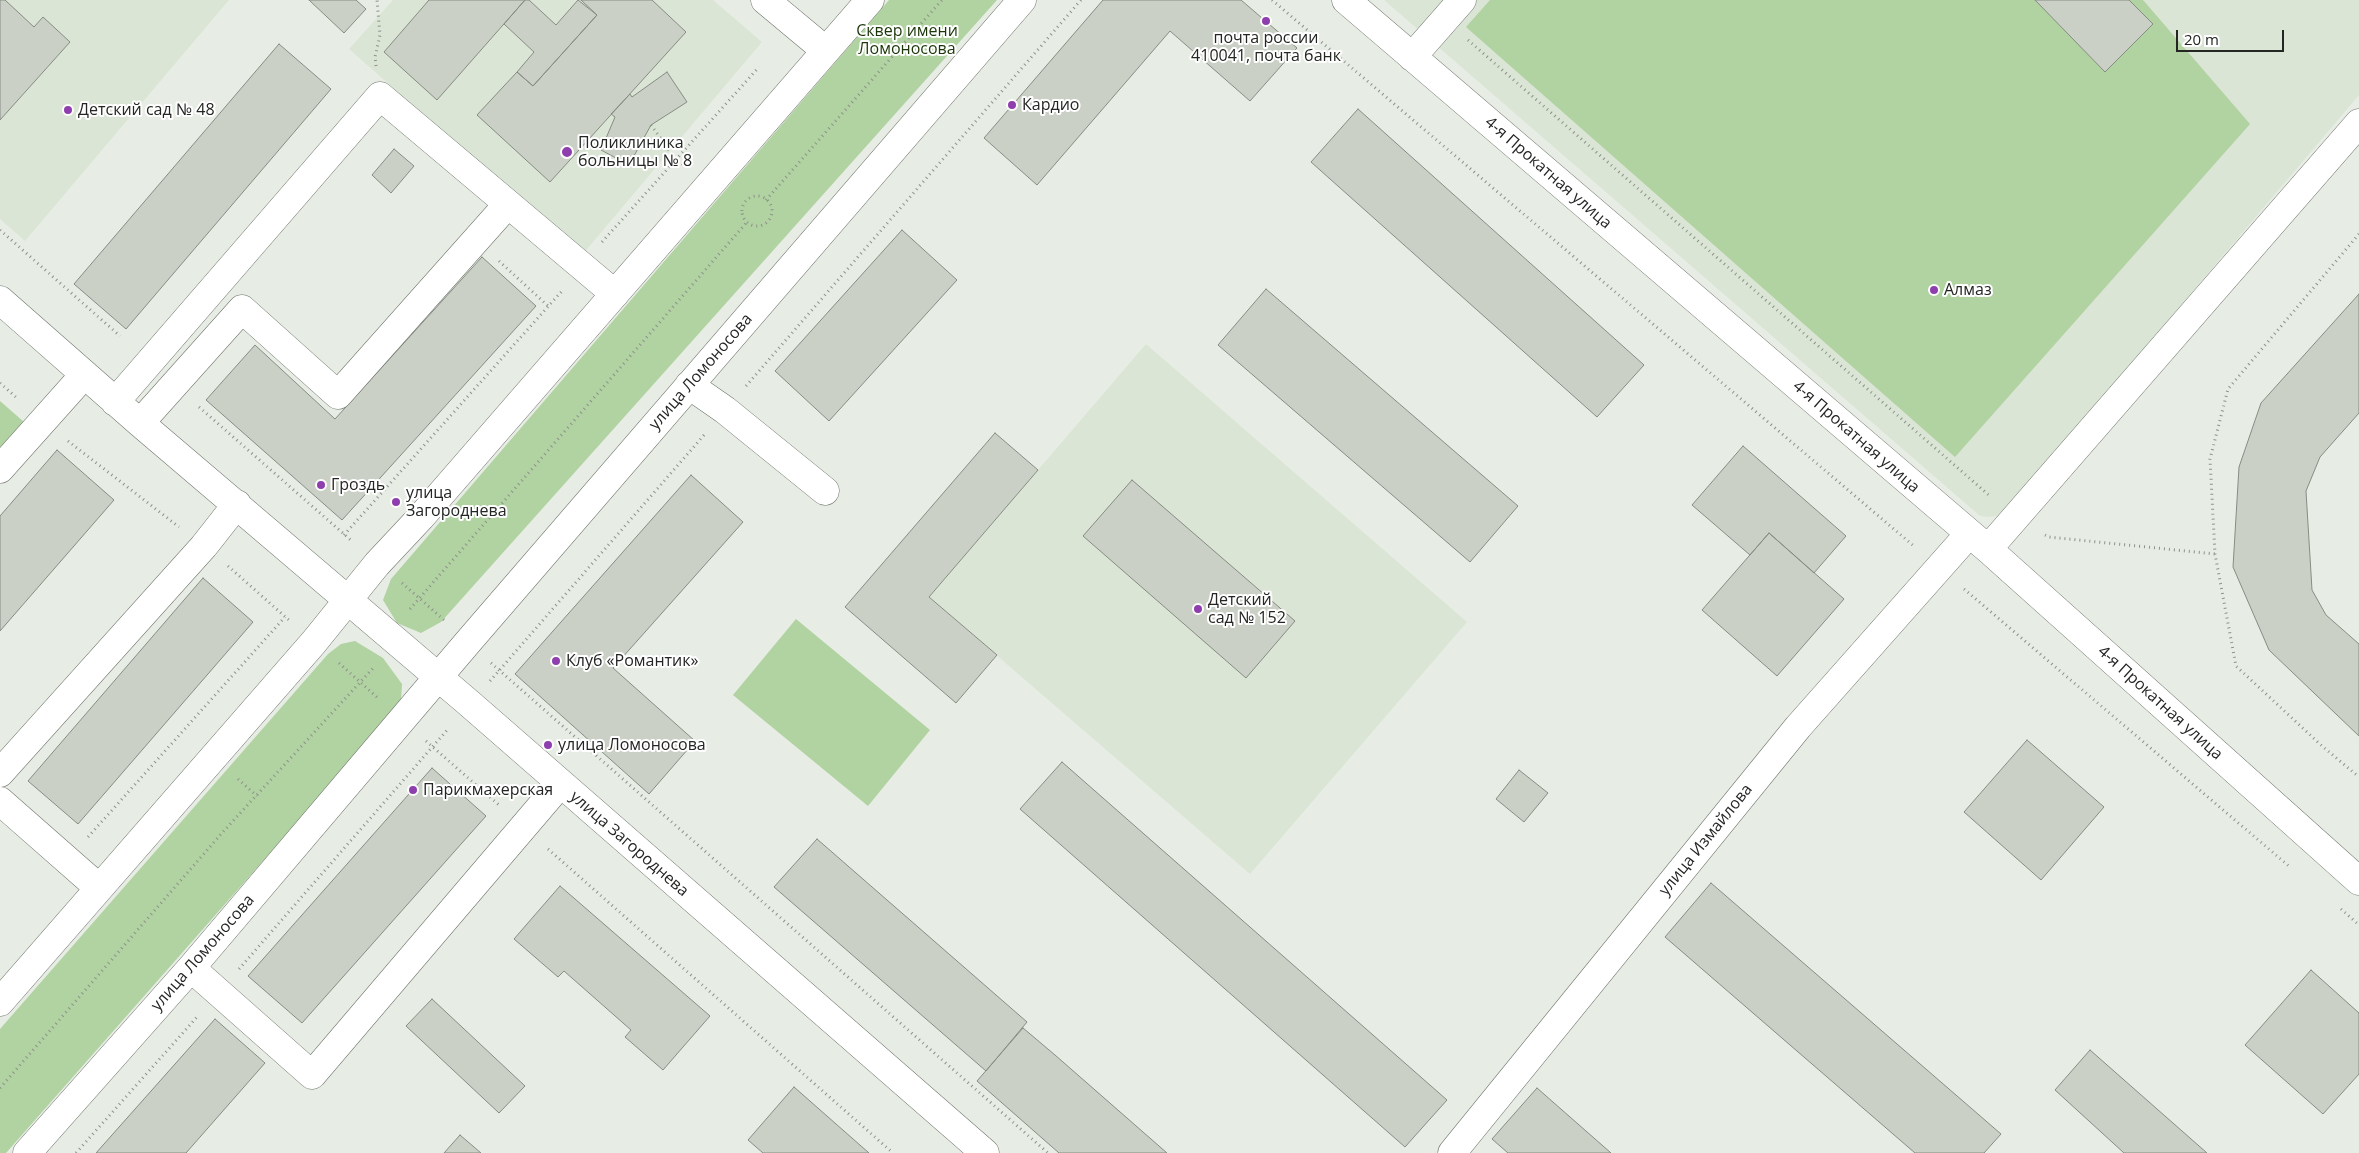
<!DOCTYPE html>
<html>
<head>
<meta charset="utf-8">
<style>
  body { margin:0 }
  #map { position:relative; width:2359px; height:1153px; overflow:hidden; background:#e7ede4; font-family:"Open Sans",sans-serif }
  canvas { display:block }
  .scale { position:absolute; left:2176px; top:30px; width:108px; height:22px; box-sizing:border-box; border:2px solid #232622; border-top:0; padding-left:6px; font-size:15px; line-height:18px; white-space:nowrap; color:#232622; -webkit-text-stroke:4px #fff; paint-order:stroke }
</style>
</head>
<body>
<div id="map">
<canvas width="2359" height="1153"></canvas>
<div class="scale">20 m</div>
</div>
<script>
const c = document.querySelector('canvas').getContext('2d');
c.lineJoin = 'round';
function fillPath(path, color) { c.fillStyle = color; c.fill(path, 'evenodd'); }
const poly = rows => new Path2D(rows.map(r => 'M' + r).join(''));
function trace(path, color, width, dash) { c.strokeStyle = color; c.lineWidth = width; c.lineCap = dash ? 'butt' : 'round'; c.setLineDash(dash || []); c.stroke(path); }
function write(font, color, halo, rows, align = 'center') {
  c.font = font + ' "Open Sans",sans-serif'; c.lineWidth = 4; c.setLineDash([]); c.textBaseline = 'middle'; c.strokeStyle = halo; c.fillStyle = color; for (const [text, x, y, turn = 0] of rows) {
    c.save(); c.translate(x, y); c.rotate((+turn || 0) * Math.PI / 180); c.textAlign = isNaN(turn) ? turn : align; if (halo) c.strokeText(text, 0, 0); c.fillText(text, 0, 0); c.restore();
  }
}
const built = poly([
  [0,0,229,0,25,241,0,219],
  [393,0,713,0,762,42,582,255,349,49],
  [1384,0,2359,0,2359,95,2010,507,1997,516,1987,517,1980,516],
  [1146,344,1467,622,1250,874,929,597]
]);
const green = poly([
  [889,0,997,0,441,622,421,633,397,623,383,600,391,579],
  [1490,0,2143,0,2250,124,1955,457,1466,27],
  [0,401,24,422,0,449],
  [796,619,930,730,868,806,733,695],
  [355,641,383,658,402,684,401,701,394,712,6,1153,0,1153,0,1029,328,654,341,644]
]);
const building = poly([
  [0,0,5,0,34,27,43,17,70,42,0,120,0,0],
  [309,0,356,0,366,9,344,33,309,0],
  [429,0,525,0,437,100,384,52,429,0],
  [525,0,529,0,556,25,578,0,597,15,533,86,517,72,534,52,504,24,525,0],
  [581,0,652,0,686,32,550,182,477,115,517,72,533,86,597,15,581,0],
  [1103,0,1241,0,1297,48,1250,101,1170,31,1037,185,984,138,1103,0],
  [2035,0,2129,0,2153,24,2105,72,2035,0],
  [279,44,331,89,126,329,74,284,279,44],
  [667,72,687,102,651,125,629,165,601,150,615,117,611,114,630,94,632,97,667,72],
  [1358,109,1644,365,1597,417,1311,162,1358,109],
  [394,149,414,166,391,193,372,175,394,149],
  [902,230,957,280,829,421,775,371,902,230],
  [482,257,536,306,342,520,206,400,255,345,335,419,482,257],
  [1266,289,1518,506,1470,562,1218,345,1266,289],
  [2359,294,2359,413,2320,457,2306,491,2312,590,2326,615,2359,644,2359,736,2269,650,2233,567,2239,467,2261,403,2359,294],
  [995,433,1038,470,929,597,997,655,956,703,845,607,995,433],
  [1743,446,1846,536,1814,573,1769,533,1750,555,1692,505,1743,446],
  [57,450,114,500,0,631,0,516,57,450],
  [691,475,743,522,613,668,695,741,649,794,515,674,691,475],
  [1132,480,1295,621,1246,678,1083,536,1132,480],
  [1769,533,1844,599,1777,676,1702,610,1769,533],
  [203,578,253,622,78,824,28,781,203,578],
  [2027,740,2104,807,2041,880,1964,812,2027,740],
  [1062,762,1447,1100,1405,1147,1020,809,1062,762],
  [432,768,486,816,302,1023,248,976,432,768],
  [1519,770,1548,793,1524,822,1496,799,1519,770],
  [817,839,1027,1022,986,1071,774,887,817,839],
  [1711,883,2001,1134,1984,1153,1915,1153,1665,937,1711,883],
  [560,886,710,1016,663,1070,625,1037,631,1030,564,971,558,977,514,939,560,886],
  [2311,970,2359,1013,2359,1074,2323,1114,2245,1045,2311,970],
  [432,999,525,1086,499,1113,406,1026,432,999],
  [215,1019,265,1063,186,1153,96,1153,215,1019],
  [1023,1028,1055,1055,1167,1153,1059,1153,977,1081,1023,1028],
  [2090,1050,2207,1153,2124,1153,2055,1090,2090,1050],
  [794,1087,869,1153,763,1153,748,1140,794,1087],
  [1537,1088,1611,1153,1508,1153,1492,1139,1537,1088],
  [460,1135,481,1153,444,1153,460,1135]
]);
const path = poly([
  [1272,0,1915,547],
  [1468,40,1991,497],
  [376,66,375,57,380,35,377,0],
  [651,125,676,160,684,165],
  '742 211a15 15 0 1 1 30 0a15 15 0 1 1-30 0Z',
  [766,200,942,0],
  [0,230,120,336],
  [2359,234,2228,389,2210,459,2215,554,2236,666,2322,746,2359,777],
  [602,242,759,67],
  [499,261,548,306],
  [0,383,18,399],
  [746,386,1081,0],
  [199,407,353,542],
  [68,441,179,527],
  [344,535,562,291],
  [2045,535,2049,537,2215,554],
  [228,566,290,621],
  [402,583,444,620],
  [1964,589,2290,867],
  [410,609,747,222],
  [339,663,379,699],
  [491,663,1048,1153],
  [490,681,705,434],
  [426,741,499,805],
  [238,779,257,796],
  [88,837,285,617],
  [548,849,893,1153],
  [2341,909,2359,925],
  [239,969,448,729],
  [0,1088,222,833,375,666],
  [76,1153,197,1017]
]);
const minor = poly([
  [765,0,825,50],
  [1346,0,1988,549,2359,881],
  [1412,57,1462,0],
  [0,300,140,423,470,704,985,1153],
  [689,385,725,410,825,491],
  [115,402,380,96,615,294],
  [140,423,242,309,338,395,508,204],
  [0,469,84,375],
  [1988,549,2359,123],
  [0,773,204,546,237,504],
  [0,801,99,888],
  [191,968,312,1075,560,784],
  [0,1002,314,642,377,564,421,517,870,0],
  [27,1153,191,968,468,642,1022,0],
  [1452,1153,1798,727,1969,534]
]);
const markers = [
  [1266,21,5,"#8e3ead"],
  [1012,105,5,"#8e3ead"],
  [68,110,5,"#8e3ead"],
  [567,152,6,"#8e3ead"],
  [1934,290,5,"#8e3ead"],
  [321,485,5,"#8e3ead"],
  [396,502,5,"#8e3ead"],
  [1198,609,5,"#8e3ead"],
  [556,661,5,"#8e3ead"],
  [548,745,5,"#8e3ead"],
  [413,790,5,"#8e3ead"]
];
const parkNames = [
  ["Сквер имени",907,31],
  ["Ломоносова",907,49]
];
const poiNames = [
  ["почта россии",1266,38,"center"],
  ["410041, почта банк",1266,56,"center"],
  ["Кардио",1022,105],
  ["Детский сад № 48",78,110],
  ["Поликлиника",578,143],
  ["больницы № 8",578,161],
  ["Алмаз",1944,290],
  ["Гроздь",331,485],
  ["улица",406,493],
  ["Загороднева",406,511],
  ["Детский",1208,600],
  ["сад № 152",1208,618],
  ["Клуб «Романтик»",566,661],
  ["улица Ломоносова",558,745],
  ["Парикмахерская",423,790]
];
const streetNames = [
  ["4-я Прокатная улица",1548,173,41],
  ["улица Ломоносова",701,372,-49],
  ["4-я Прокатная улица",1856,437,41],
  ["4-я Прокатная улица",2160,703,42],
  ["улица Измайлова",1706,840,-51],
  ["улица Загороднева",629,844,41],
  ["улица Ломоносова",203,953,-49]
];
fillPath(built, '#dae5d5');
fillPath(green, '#b1d2a1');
fillPath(building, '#cad0c6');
trace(building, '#868c83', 1);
trace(minor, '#6f756d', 29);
trace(path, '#8c918a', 3, [1, 4]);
trace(minor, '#fff', 28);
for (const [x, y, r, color] of markers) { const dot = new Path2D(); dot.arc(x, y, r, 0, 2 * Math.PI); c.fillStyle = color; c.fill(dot); trace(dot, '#fff', 2); }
write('16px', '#1b3609', '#fff', parkNames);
write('16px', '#232622', '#fff', poiNames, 'left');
write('16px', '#232622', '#fff', streetNames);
</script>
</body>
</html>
